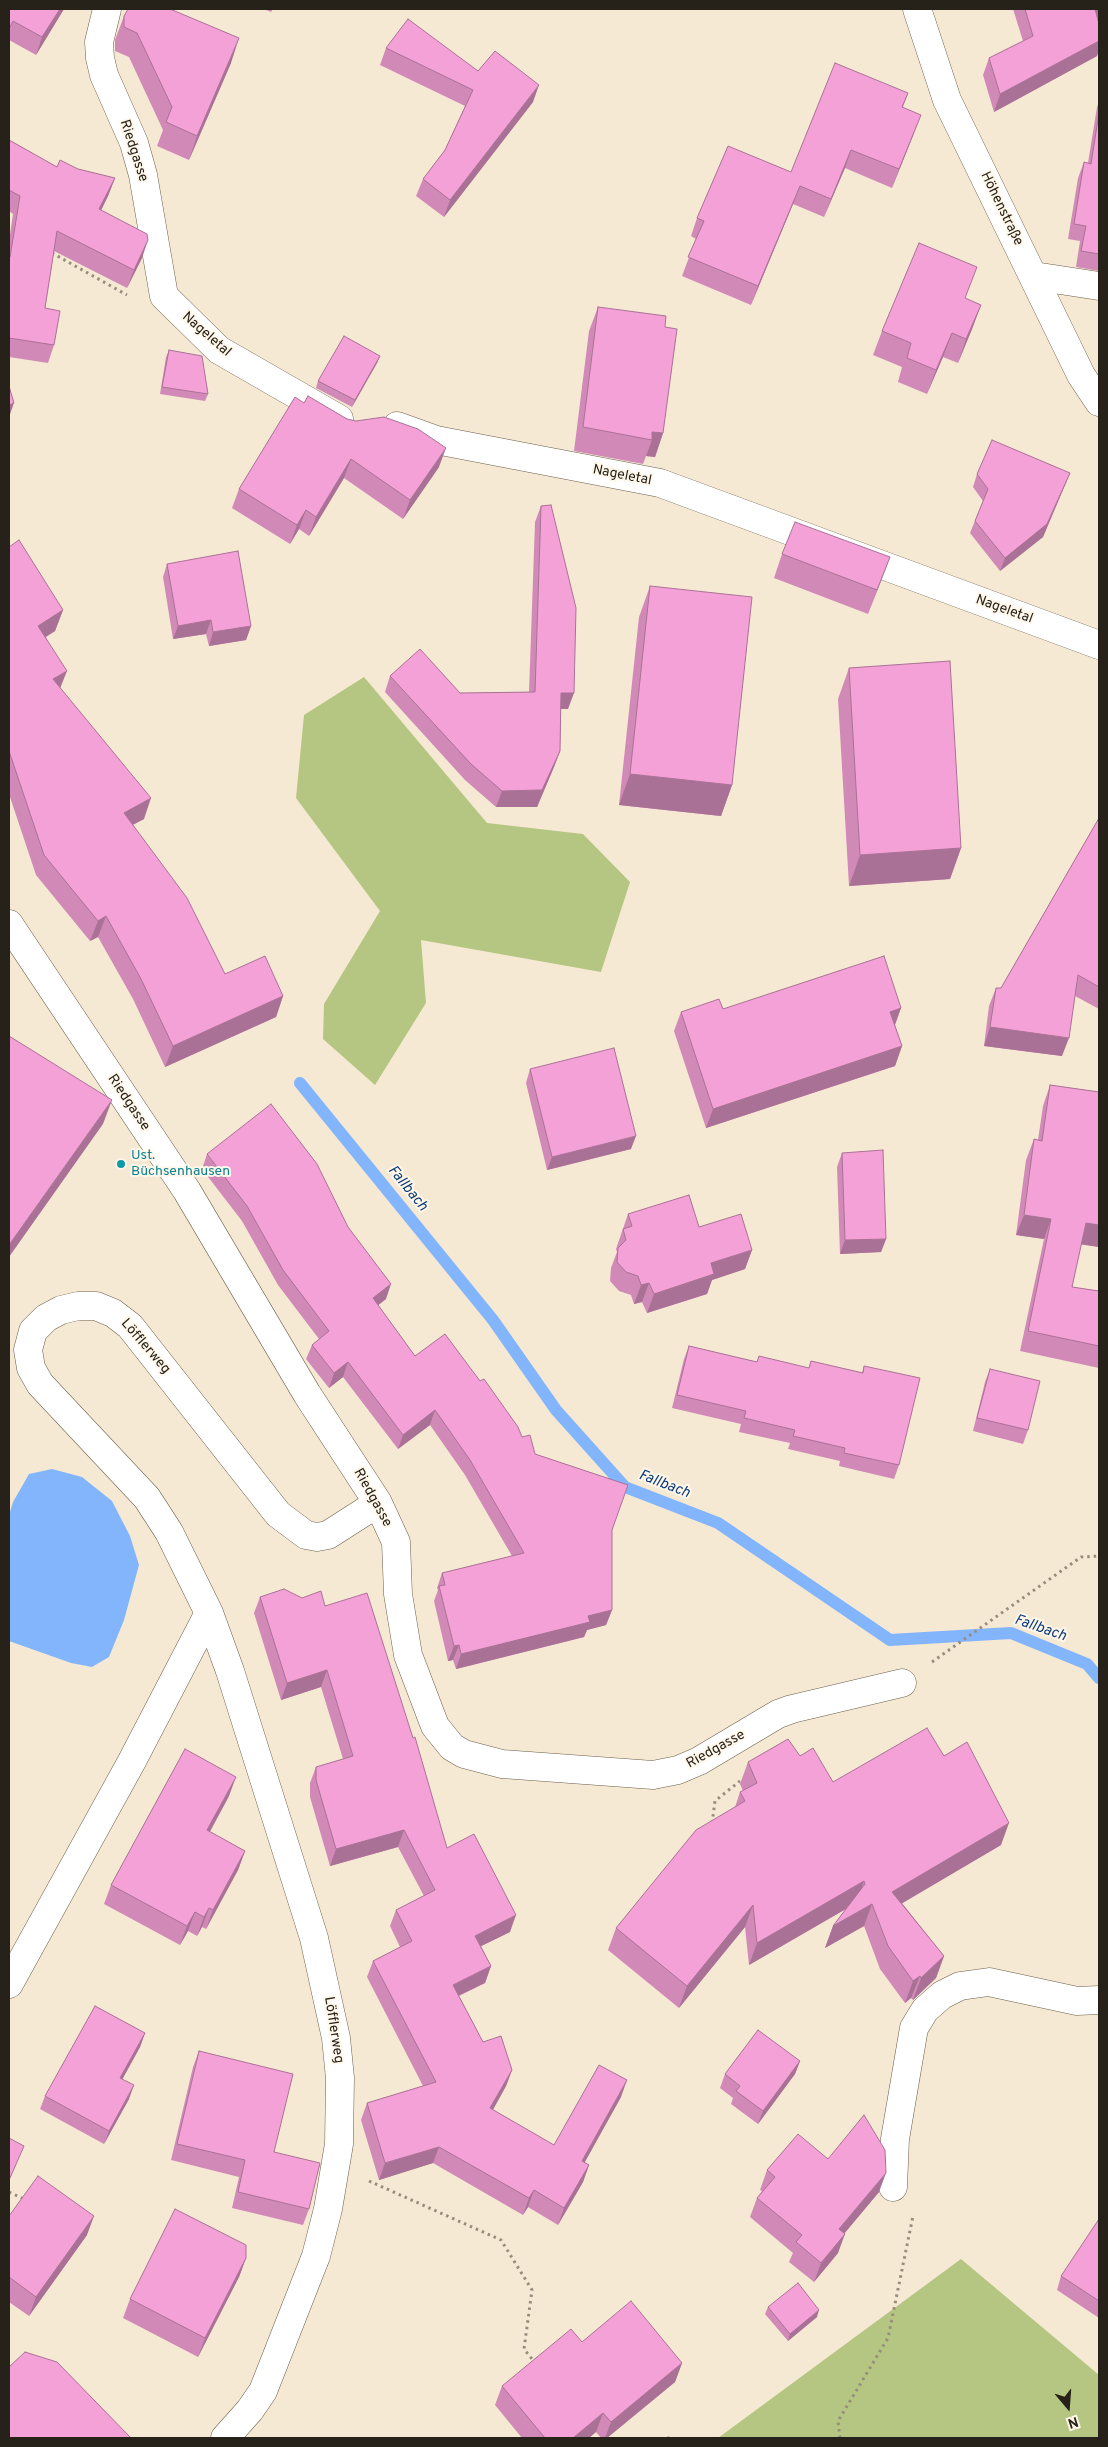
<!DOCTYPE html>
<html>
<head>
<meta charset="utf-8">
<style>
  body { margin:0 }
  #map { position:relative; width:1108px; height:2447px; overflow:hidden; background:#f6e9d3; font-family:Overpass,sans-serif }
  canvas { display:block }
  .frame { position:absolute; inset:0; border:10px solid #26221a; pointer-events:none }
  .north { position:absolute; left:1043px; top:2382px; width:50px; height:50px; -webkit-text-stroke:4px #fff7ea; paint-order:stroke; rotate:162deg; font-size:14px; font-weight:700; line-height:20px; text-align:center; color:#26221a }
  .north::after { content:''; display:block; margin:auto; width:18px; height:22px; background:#26221a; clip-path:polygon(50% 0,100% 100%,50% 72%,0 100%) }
</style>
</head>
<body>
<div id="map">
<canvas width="1108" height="2447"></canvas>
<div class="frame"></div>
<div class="north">N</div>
</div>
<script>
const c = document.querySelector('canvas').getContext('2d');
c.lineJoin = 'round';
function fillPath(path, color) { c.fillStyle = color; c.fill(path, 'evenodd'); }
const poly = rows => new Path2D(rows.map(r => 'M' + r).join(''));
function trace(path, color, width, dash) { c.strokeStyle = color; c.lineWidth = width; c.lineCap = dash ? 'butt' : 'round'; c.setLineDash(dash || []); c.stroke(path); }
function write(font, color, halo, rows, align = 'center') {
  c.font = font + ' Overpass,sans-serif'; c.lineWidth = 4; c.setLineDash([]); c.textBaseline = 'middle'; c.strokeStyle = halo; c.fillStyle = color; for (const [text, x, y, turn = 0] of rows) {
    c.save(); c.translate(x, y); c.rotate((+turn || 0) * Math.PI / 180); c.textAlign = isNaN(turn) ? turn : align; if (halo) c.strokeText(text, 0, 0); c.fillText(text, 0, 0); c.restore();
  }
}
const green = poly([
  [364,677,487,823,583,834,630,882,601,972,421,940,426,1003,375,1085,323,1039,324,1004,380,911,296,798,304,715],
  [961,2259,1099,2375,1099,2438,718,2438]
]);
const water = poly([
  [52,1469,82,1477,112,1501,130,1536,139,1565,124,1620,109,1657,92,1667,71,1663,9,1641,9,1515,13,1502,29,1474]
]);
const stream = poly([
  [300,1083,493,1320,556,1410,625,1487,718,1523,890,1640,1011,1633,1087,1664,1099,1678]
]);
const path = poly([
  [52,253,127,295],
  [932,1662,1081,1557,1099,1556],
  [712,1823,715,1801,740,1781],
  [369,2181,501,2240,532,2290,524,2349,536,2364],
  [9,2192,24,2199],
  [667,2438,673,2438],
  [840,2438,838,2421,888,2338,913,2216]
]);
const minor = poly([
  [107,9,99,42,100,58,104,75,134,143,143,175,164,296,219,350,339,419],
  [917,9,947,100,1081,375,1099,402],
  [1034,276,1099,286],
  [397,426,436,440,660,483,1099,645],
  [9,924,187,1191,307,1394,378,1503,396,1542,398,1594,408,1655,435,1726,452,1747,464,1754,502,1764,653,1775,678,1770,699,1761,778,1714,792,1709,902,1683],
  [9,1984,132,1761,209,1613],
  [893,2187,895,2139,914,2028,925,2010,942,1995,960,1986,989,1982,1077,2001,1099,2000],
  [225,2438,250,2410,263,2391,316,2256,328,2209,339,2144,340,2078,336,2038,314,1938,230,1671,209,1613,169,1532,147,1498,40,1384,31,1368,28,1350,33,1331,46,1318,61,1310,78,1306,96,1306,113,1313,130,1326,278,1514,306,1535,317,1537,328,1535,378,1503]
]);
const wall = poly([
  [9,9,64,9,36,55,9,40],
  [264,9,273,9,271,12],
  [1013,9,1099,9,1097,56,994,112,983,75,989,58,1023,41],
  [124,16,231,63,189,160,157,146,163,130,129,57,115,51,115,40],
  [386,48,478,71,533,102,444,217,416,196,423,179,445,150,465,106,380,65],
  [908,93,903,107,914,133,892,188,845,168,824,217,793,204,751,305,682,276,696,239,691,236,697,218,791,172],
  [1099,101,1099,271,1076,267,1080,241,1068,239,1078,178,1084,162,1088,163,1097,107],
  [9,140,57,167,78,169,115,178,108,196,101,210,142,258,127,288,54,251,45,308,54,345,48,363,9,357,9,241,13,214,9,211],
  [966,299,981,305,972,329,958,363,943,357,927,394,898,382,902,367,873,355,882,331],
  [598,307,665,327,663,433,655,457,646,456,643,464,574,451,589,331],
  [169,350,208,394,205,401,160,394,166,357],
  [380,356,377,363,352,407,316,388,318,381],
  [304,403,347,419,439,467,403,519,344,478,309,536,299,529,290,544,232,508,239,489],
  [1070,473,1065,485,1043,537,1000,571,970,533,983,501,973,487,977,474],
  [541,506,568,709,561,709,560,751,554,767,537,807,496,807,465,780,385,692,390,676,460,693,529,692,535,522],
  [9,547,63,610,55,631,46,637,60,689,144,819,133,825,225,974,283,996,276,1017,165,1067,133,999,98,937,90,941,36,875,9,794],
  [782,554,890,557,868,614,774,578],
  [167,564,251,626,246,640,209,646,206,634,173,639,163,577],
  [650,586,732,785,721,816,619,805,639,617],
  [849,668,961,848,950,879,849,886,838,699],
  [1099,818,1099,1009,1075,996,1062,1056,984,1046,989,1006,996,988,1001,988],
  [901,1008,895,1025,902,1046,895,1066,706,1128,674,1031,681,1012,723,1009],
  [530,1069,631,1149,547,1170,526,1083],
  [1050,1085,1099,1092,1099,1247,1081,1244,1072,1287,1099,1291,1099,1368,1020,1351,1044,1239,1016,1235,1026,1160,1034,1139,1038,1140,1043,1106],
  [842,1153,886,1239,881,1252,840,1254,837,1167],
  [207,1154,348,1227,386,1299,378,1305,415,1356,522,1437,535,1454,612,1530,612,1610,606,1625,587,1630,584,1637,456,1669,453,1660,448,1661,434,1601,438,1590,437,1588,442,1573,512,1556,465,1475,430,1425,398,1449,343,1377,329,1388,306,1359,312,1345,319,1339,278,1285,242,1221,202,1169],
  [628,1214,699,1227,752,1250,745,1269,712,1280,707,1294,647,1313,642,1302,634,1304,631,1295,619,1291,610,1281,611,1268,617,1252,616,1249],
  [689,1346,757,1362,809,1368,811,1361,862,1373,864,1366,899,1465,894,1479,839,1466,840,1461,788,1449,790,1443,739,1432,741,1424,672,1408,684,1359],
  [990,1369,1028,1430,1023,1444,973,1431,985,1382],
  [260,1597,302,1598,325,1606,447,1848,510,1932,481,1946,491,1966,485,1983,459,1996,483,2042,512,2070,506,2086,493,2110,554,2145,621,2097,584,2163,589,2165,583,2182,558,2225,528,2207,523,2215,433,2163,379,2180,361,2120,367,2103,423,2086,367,1977,373,1961,400,1947,390,1926,396,1910,424,1896,398,1847,330,1866,310,1797,310,1783,316,1767,343,1759,321,1687,281,1700,254,1613],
  [800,1756,833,1782,944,1756,1001,1845,902,1903,944,1956,936,1978,913,2000,911,1998,905,2003,880,1969,864,1926,825,1948,833,1926,846,1909,749,1965,745,1927,679,2008,608,1950,616,1928,735,1807,740,1792,743,1791,740,1784,748,1762],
  [229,1796,210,1832,245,1851,238,1870,206,1929,202,1927,197,1936,188,1931,180,1945,104,1904,111,1885],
  [145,2033,140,2047,122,2079,129,2099,104,2144,40,2109,45,2096],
  [199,2051,274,2152,309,2209,303,2225,232,2208,239,2177,171,2160,193,2067],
  [800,2061,795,2074,758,2124,731,2104,733,2098,720,2088,725,2074],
  [828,2159,879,2192,844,2234,838,2253,814,2282,789,2262,793,2253,750,2217,757,2198,762,2191,760,2190,767,2170],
  [9,2216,87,2235,29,2316,9,2302],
  [1099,2219,1099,2318,1057,2290,1061,2276],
  [246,2258,239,2277,198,2357,123,2318,130,2299],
  [768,2307,817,2317,788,2341,765,2314],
  [582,2342,682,2363,675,2382,607,2438,601,2438,596,2432,589,2438,522,2438,495,2405,502,2386]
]);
const shadedWall = poly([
  [60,9,64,9,36,55,42,37],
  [1093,9,1099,9,1099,20,1088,24],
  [239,38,231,63,189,160,197,136],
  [1099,41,1099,51,1097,56,994,112,1000,94],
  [539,85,533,102,444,217,450,200],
  [921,115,914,133,892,188,899,169],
  [851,150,845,168,824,217,831,199],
  [115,178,108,196,93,227,99,209],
  [800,186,793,204,751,305,758,286],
  [148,240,142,258,127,288,134,270],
  [981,305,972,329,958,363,966,339],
  [952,333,943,357,927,394,936,370],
  [380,356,377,363,352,407,355,400],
  [14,403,9,417,9,405],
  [652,432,663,433,655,457,646,456,652,440],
  [446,448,439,467,403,519,410,500],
  [351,459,344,478,309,536,316,517],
  [1070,473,1065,485,1043,537,1000,571,1005,558],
  [306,510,299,529,290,544,297,525],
  [890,557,881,581,868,614,877,590],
  [63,610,55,631,31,646,38,626],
  [211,620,206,634,173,639,178,626],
  [251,626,246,640,209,646,213,632],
  [67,671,59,691,53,679],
  [561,693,574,693,568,709,555,709],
  [560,751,554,767,537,807,496,807,502,791],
  [630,774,732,785,721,816,619,805],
  [151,798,144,819,116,833,124,813],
  [961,848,950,879,849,886,860,855],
  [106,916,98,937,90,941,98,921],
  [283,996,276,1017,165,1067,173,1046],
  [901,1008,894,1027,890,1012],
  [990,1027,1069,1038,1062,1056,984,1046],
  [902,1046,895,1066,706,1128,713,1109],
  [112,1100,103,1124,9,1257,9,1245],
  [636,1136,631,1149,547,1170,552,1157],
  [1024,1215,1051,1219,1044,1239,1016,1235],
  [1086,1223,1099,1225,1099,1247,1078,1244],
  [886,1239,881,1252,840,1254,845,1240],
  [752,1250,745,1269,712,1280,707,1294,647,1313,654,1294,711,1263],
  [649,1283,642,1302,634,1304,641,1285],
  [391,1284,386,1299,368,1313,373,1298],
  [348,1362,343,1377,329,1388,334,1373],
  [435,1410,430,1425,398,1449,403,1435],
  [612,1610,606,1625,587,1630,584,1637,456,1669,461,1654,588,1616],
  [459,1645,453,1660,448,1661,454,1646],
  [327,1670,321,1687,281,1700,287,1683],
  [236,1777,229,1796,200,1849,207,1830],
  [1009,1823,1001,1845,884,1914,892,1892],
  [404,1830,398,1847,330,1866,336,1849],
  [245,1851,238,1870,206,1929,213,1910],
  [864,1881,856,1903,749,1965,757,1943],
  [872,1904,864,1926,825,1948,833,1926],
  [753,1905,745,1927,679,2008,687,1986],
  [209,1908,202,1927,197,1936,204,1917],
  [195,1912,188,1931,180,1945,187,1926],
  [516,1915,510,1932,469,1952,475,1936],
  [944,1956,936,1978,913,2000,921,1978],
  [491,1966,485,1983,447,2001,453,1985],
  [920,1976,911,1998,905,2003,913,1981],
  [145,2033,140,2047,116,2091,120,2078],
  [800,2061,795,2074,758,2124,763,2111],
  [512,2070,506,2086,484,2125,490,2108],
  [627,2080,621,2097,576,2178,582,2161],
  [134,2085,129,2099,104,2144,109,2131],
  [439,2147,433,2163,379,2180,385,2163],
  [589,2165,583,2182,558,2225,564,2208],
  [886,2173,879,2192,832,2248,839,2229],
  [534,2190,528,2207,523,2215,529,2198],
  [94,2216,87,2235,29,2316,36,2297],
  [845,2234,838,2253,814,2282,821,2263],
  [246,2258,239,2277,198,2357,205,2338],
  [819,2310,817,2317,788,2341,790,2334],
  [682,2363,675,2382,607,2438,605,2438,611,2422],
  [603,2413,596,2432,589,2438,573,2438]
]);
const building = poly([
  [9,9,60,9,42,37,13,21,9,29,9,9],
  [128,9,170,9,239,38,197,136,166,122,172,107,137,33,124,27,124,16,128,9],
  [1025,9,1095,9,1099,24,1099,41,1000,94,989,58,1033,36,1025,9],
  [408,19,478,71,495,51,539,85,450,200,423,179,445,150,473,90,386,48,408,19],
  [835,63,908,93,902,107,921,115,899,169,851,150,831,199,800,186,758,286,688,257,704,221,697,218,728,146,791,172,835,63],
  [1099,113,1099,254,1081,251,1086,226,1074,224,1084,162,1091,164,1099,113],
  [9,140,57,167,60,160,78,169,115,178,99,209,147,234,148,240,134,270,57,231,45,308,60,311,54,345,9,338,9,256,10,257,20,196,9,190,9,140],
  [919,243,977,267,965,298,981,305,966,339,952,333,936,370,907,358,911,343,882,331,919,243],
  [598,307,666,316,665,327,677,329,663,433,652,432,652,440,583,427,598,307],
  [344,336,380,356,355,400,318,381,344,336],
  [169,350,202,356,208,394,162,387,169,350],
  [9,386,14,403,9,405,9,386],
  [308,396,347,419,356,421,384,417,418,429,446,448,410,500,351,459,316,517,306,510,297,525,239,489,295,397,304,403,308,396],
  [992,440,1070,473,1047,524,1005,558,975,521,988,489,977,474,992,440],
  [551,505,576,608,574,693,561,693,560,751,542,790,502,791,471,764,390,676,420,649,460,693,535,692,541,506,551,505],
  [795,522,890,557,877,590,782,554,795,522],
  [19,540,63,610,38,626,67,671,53,679,151,798,124,813,187,898,225,974,265,956,283,996,173,1046,141,979,106,916,98,921,44,855,9,751,9,547,19,540],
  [238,551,251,626,213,632,211,620,178,626,167,564,238,551],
  [650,586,752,597,732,785,630,774,650,586],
  [950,661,961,848,860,855,849,668,950,661],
  [1099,818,1099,987,1078,975,1069,1038,990,1027,996,988,1001,988,1099,818],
  [884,956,901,1008,890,1012,902,1046,713,1109,681,1012,719,999,723,1009,884,956],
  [9,1036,112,1100,9,1245,9,1036],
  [614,1048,636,1136,552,1157,530,1069,614,1048],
  [1050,1085,1099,1092,1099,1225,1086,1223,1072,1287,1099,1291,1099,1346,1028,1331,1051,1219,1024,1215,1034,1139,1042,1141,1050,1085],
  [271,1104,317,1164,348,1227,391,1284,373,1298,415,1356,445,1334,480,1381,484,1379,518,1427,522,1437,530,1435,535,1454,628,1485,612,1530,612,1610,588,1616,590,1622,461,1654,459,1645,454,1646,439,1586,445,1585,442,1573,524,1553,470,1460,435,1410,403,1435,348,1362,334,1373,312,1345,329,1331,283,1270,247,1206,207,1154,271,1104],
  [883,1150,886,1239,845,1240,842,1153,883,1150],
  [689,1195,699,1227,741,1214,752,1250,711,1263,714,1274,654,1294,649,1283,641,1285,638,1276,626,1272,617,1262,618,1248,626,1240,623,1229,632,1226,628,1214,689,1195],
  [689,1346,757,1362,759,1356,809,1368,811,1361,863,1373,864,1366,920,1378,899,1465,844,1453,845,1448,793,1436,795,1430,744,1418,746,1411,677,1395,689,1346],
  [990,1369,1040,1381,1028,1430,977,1418,990,1369],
  [284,1589,302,1598,321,1591,325,1606,367,1593,413,1738,415,1737,447,1848,474,1834,516,1915,475,1936,491,1966,453,1985,483,2042,501,2036,512,2070,490,2108,554,2145,599,2065,627,2080,582,2161,589,2165,564,2208,534,2190,529,2198,439,2147,385,2163,367,2103,436,2082,373,1961,412,1941,396,1910,435,1890,404,1830,336,1849,316,1780,316,1767,353,1756,327,1670,287,1683,260,1597,284,1589],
  [927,1728,944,1756,967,1742,1009,1823,892,1892,944,1956,921,1978,920,1976,913,1981,888,1946,872,1904,833,1926,865,1884,864,1881,757,1943,753,1905,687,1986,616,1928,696,1830,745,1801,740,1792,757,1783,748,1762,788,1739,800,1756,813,1748,833,1782,927,1728],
  [185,1749,236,1777,207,1830,245,1851,213,1910,209,1908,204,1917,195,1912,187,1926,111,1885,185,1749],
  [95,2006,145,2033,120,2078,134,2085,109,2131,45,2096,95,2006],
  [758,2030,800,2061,763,2111,736,2091,740,2086,725,2074,758,2030],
  [199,2051,293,2074,274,2152,320,2163,309,2209,238,2192,245,2160,177,2144,199,2051],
  [864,2115,885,2150,886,2173,839,2229,845,2234,821,2263,796,2242,802,2235,757,2198,775,2177,767,2170,798,2134,828,2159,864,2115],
  [9,2138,24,2146,10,2178,9,2177,9,2138],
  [38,2176,94,2216,36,2297,9,2277,9,2216,38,2176],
  [175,2209,246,2245,246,2258,205,2338,130,2299,175,2209],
  [1099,2219,1099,2301,1061,2276,1099,2219],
  [798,2283,819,2310,790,2334,768,2307,798,2283],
  [631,2301,682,2363,611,2422,603,2413,573,2438,545,2438,502,2386,571,2329,582,2342,631,2301],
  [25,2352,57,2362,131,2438,9,2438,9,2367,25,2352]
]);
const markers = [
  [121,1164,5,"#0f9aa8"]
];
const streetNames = [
  ["Riedgasse",133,151,72],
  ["Höhenstraße",1001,209,64],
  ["Nageletal",206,335,41],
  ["Nageletal",622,476,11],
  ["Nageletal",1004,610,20],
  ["Riedgasse",128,1103,56],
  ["Löfflerweg",145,1347,49],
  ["Riedgasse",372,1498,61],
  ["Riedgasse",716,1750,-29],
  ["Löfflerweg",333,2030,81]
];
const cultureNames = [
  ["Ust.",131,1156],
  ["Büchsenhausen",131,1172]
];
const waterNames = [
  ["Fallbach",407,1189,51],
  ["Fallbach",664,1485,21],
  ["Fallbach",1040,1629,19]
];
fillPath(green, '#b4c681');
fillPath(water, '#83b5fd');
trace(stream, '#83b5fd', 12);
trace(minor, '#6a5f4c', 29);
trace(path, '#968d7e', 3, [2.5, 4]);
trace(minor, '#fff', 28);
fillPath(wall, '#d18ab8');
fillPath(shadedWall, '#aa7196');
fillPath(building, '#f3a1d6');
trace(building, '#aa7196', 1);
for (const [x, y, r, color] of markers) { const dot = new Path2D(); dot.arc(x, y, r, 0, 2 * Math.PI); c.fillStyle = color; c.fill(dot); trace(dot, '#fff7ea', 2); }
write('14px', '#26221a', '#fff7ea', streetNames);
write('14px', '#0d838f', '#fff7ea', cultureNames, 'left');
write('italic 15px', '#0c3c7b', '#fff7ea', waterNames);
</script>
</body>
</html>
